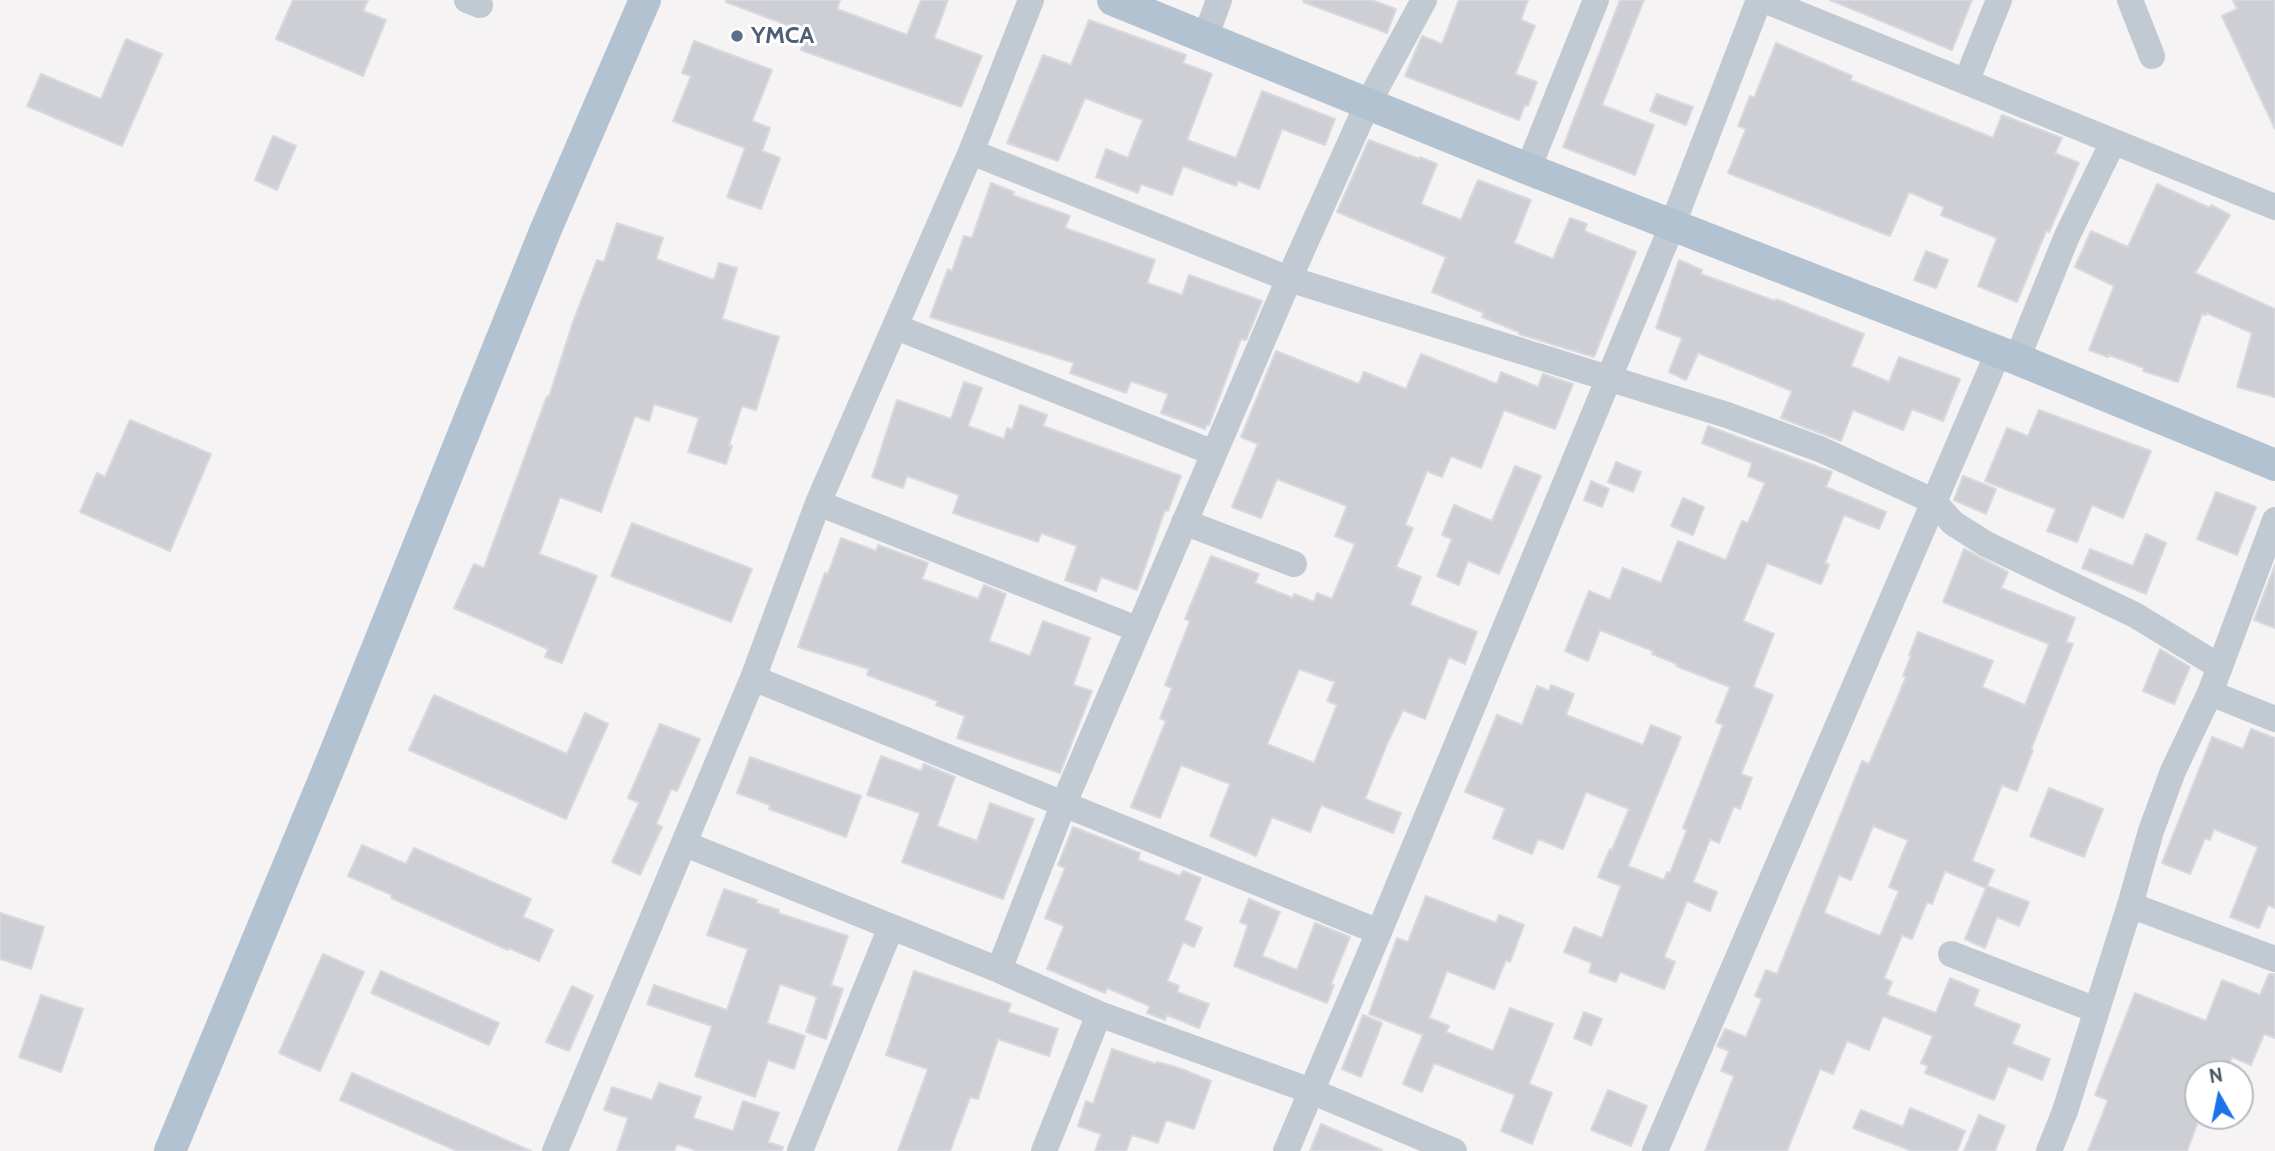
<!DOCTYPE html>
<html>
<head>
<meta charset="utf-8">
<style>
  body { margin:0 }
  #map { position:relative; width:2275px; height:1151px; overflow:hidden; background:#f5f3f3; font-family:Cabin,sans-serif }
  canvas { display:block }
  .north { position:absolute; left:2184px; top:1060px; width:70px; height:70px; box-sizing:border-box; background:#fff; border:2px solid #b7bbc0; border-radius:50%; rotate:351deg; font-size:19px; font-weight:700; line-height:28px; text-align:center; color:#4a5661 }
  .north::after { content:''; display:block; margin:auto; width:24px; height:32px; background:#1a73e8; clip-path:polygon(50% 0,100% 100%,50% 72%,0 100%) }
</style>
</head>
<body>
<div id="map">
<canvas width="2275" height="1151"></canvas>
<div class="north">N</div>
</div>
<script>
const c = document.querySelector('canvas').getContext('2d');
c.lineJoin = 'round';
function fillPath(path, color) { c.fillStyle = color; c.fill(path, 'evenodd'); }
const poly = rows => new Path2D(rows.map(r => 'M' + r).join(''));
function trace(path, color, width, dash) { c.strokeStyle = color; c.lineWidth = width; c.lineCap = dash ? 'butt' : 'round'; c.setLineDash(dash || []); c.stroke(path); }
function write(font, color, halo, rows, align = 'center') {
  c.font = font + ' Cabin,sans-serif'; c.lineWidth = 6; c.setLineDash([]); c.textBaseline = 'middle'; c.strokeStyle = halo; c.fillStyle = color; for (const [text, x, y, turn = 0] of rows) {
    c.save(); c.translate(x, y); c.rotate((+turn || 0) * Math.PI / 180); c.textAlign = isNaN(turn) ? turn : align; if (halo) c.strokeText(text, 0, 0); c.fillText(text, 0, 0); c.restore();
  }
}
const building = poly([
  [293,0,368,0,363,11,386,20,363,76,276,39,293,0],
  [726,0,840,0,837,9,907,35,921,0,948,0,934,38,982,56,961,107,801,50,808,33,726,2,726,0],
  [1304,0,1371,0,1396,9,1387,33,1303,2,1304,0],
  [1459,0,1528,0,1521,20,1535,26,1515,74,1537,82,1528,106,1525,105,1519,120,1405,76,1422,36,1442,44,1459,0],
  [1620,0,1644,0,1602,105,1654,125,1635,175,1563,147,1620,0],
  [1830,0,1972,0,1952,50,1830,0],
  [2233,0,2275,0,2275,129,2222,16,2237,9,2233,0],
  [1089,20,1186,55,1183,63,1212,74,1187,140,1236,158,1262,91,1335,119,1325,145,1282,129,1259,189,1238,181,1236,186,1183,166,1172,195,1141,184,1138,193,1096,177,1106,149,1128,158,1143,120,1085,98,1058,161,1007,143,1043,55,1071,65,1089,20],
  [126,39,162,54,122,146,27,106,41,74,101,99,126,39],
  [694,41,772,70,752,121,770,128,762,151,780,158,761,209,727,197,745,148,673,121,691,76,682,73,694,41],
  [1776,43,1852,76,1850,80,1993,138,2002,115,2062,138,2055,153,2079,163,2049,232,2046,231,2017,302,1978,286,1997,238,1941,215,1944,207,1909,192,1890,236,1728,173,1746,129,1738,126,1750,96,1754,98,1776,43],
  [1657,94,1693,107,1686,125,1650,111,1657,94],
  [273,136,296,146,277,190,255,180,273,136],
  [1369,140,1419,159,1420,157,1437,164,1421,204,1461,220,1478,180,1531,200,1514,243,1553,259,1570,218,1587,224,1584,231,1636,252,1594,357,1519,334,1519,332,1482,317,1484,313,1432,292,1446,257,1337,212,1369,140],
  [991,183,1014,192,1012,195,1070,216,1065,228,1155,260,1147,283,1182,295,1189,275,1262,301,1246,340,1241,339,1209,425,1207,424,1205,429,1161,413,1168,394,1131,381,1126,393,1070,373,1074,363,930,317,948,269,952,271,964,236,972,238,991,183],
  [2157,184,2210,208,2211,205,2230,215,2195,273,2275,309,2275,397,2237,387,2252,333,2207,313,2206,315,2202,314,2178,382,2143,371,2144,368,2109,355,2108,357,2089,350,2114,286,2075,267,2091,231,2128,247,2157,184],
  [617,223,663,238,656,259,714,280,719,263,737,268,722,319,779,337,756,410,742,406,729,445,732,446,726,464,688,452,699,418,654,404,649,421,635,416,601,512,560,497,539,554,597,576,562,663,545,657,548,649,454,608,474,564,484,568,547,396,549,397,573,322,597,260,604,262,617,223],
  [1926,251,1948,260,1936,288,1914,280,1926,251],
  [1679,260,1702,270,1701,274,1775,301,1776,299,1864,334,1851,366,1889,382,1899,357,1960,379,1943,421,1912,409,1903,430,1853,410,1841,441,1781,418,1792,391,1753,375,1698,353,1686,380,1669,372,1682,338,1656,328,1679,260],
  [1276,351,1359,384,1364,372,1406,389,1421,354,1497,384,1501,372,1538,387,1543,374,1573,384,1555,429,1504,410,1481,468,1451,456,1442,477,1427,471,1405,525,1413,528,1396,567,1421,577,1410,605,1477,632,1465,664,1449,657,1425,719,1403,710,1387,744,1365,799,1401,813,1393,833,1321,805,1310,832,1272,817,1256,856,1210,836,1230,784,1181,765,1160,818,1131,807,1166,721,1160,718,1172,688,1165,685,1190,621,1185,619,1211,556,1259,574,1255,583,1293,598,1294,594,1314,602,1317,593,1332,599,1355,544,1335,536,1347,506,1277,479,1261,518,1232,507,1258,444,1241,437,1276,351],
  [1299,669,1335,682,1327,701,1337,705,1314,763,1267,744,1299,669],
  [964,382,982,388,968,426,1004,439,1007,428,1012,430,1020,405,1047,415,1043,426,1181,476,1168,511,1165,510,1137,590,1101,577,1096,591,1065,580,1077,546,1041,533,1038,542,953,513,959,495,907,476,903,488,872,477,897,400,951,419,964,382],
  [2039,410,2151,451,2123,518,2092,505,2077,542,2047,531,2056,509,1985,481,2007,428,2028,436,2039,410],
  [130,420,211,454,170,551,80,512,97,473,105,477,130,420],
  [1708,426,1832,472,1826,487,1886,512,1879,529,1844,515,1825,563,1829,565,1821,584,1767,563,1743,621,1774,634,1753,687,1773,695,1741,774,1752,778,1740,809,1734,806,1719,843,1710,839,1693,882,1717,892,1710,911,1687,901,1664,957,1675,962,1664,989,1620,972,1616,982,1589,972,1592,963,1564,952,1574,927,1602,938,1621,886,1598,877,1610,849,1612,850,1629,809,1586,792,1563,849,1538,839,1532,854,1493,838,1505,808,1465,792,1497,715,1522,725,1537,686,1549,691,1551,685,1574,694,1566,715,1643,745,1651,725,1681,737,1628,866,1664,880,1667,872,1670,873,1687,830,1683,828,1723,725,1716,722,1730,687,1676,666,1677,664,1652,654,1653,651,1600,630,1588,661,1565,651,1589,591,1610,600,1623,568,1661,583,1678,541,1726,560,1742,521,1748,523,1765,483,1748,476,1752,463,1702,443,1708,426],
  [1616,462,1641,472,1633,492,1608,482,1616,462],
  [1515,466,1541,476,1499,574,1468,561,1459,585,1437,576,1452,539,1442,535,1454,505,1492,521,1515,466],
  [1963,476,1996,489,1986,514,1954,500,1963,476],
  [1591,481,1609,489,1602,507,1584,500,1591,481],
  [2216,492,2256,507,2237,555,2197,539,2216,492],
  [1683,498,1704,507,1693,535,1671,526,1683,498],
  [632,523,752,569,731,622,611,576,632,523],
  [2146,534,2166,543,2146,594,2082,568,2090,549,2133,566,2146,534],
  [841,538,876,551,878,545,928,563,922,579,978,599,984,585,1006,594,989,641,1030,656,1043,621,1090,638,1073,685,1092,691,1060,773,957,738,965,716,936,705,938,701,867,675,869,669,798,647,825,573,828,574,841,538],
  [1964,549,2008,572,2001,588,2075,618,2066,642,2073,644,2031,749,2033,750,2017,791,2002,785,1972,861,1994,870,1987,886,2029,902,2019,926,1997,917,1985,948,1965,939,1986,888,1945,871,1932,904,1927,902,1912,939,1902,935,1884,978,1892,982,1887,995,1936,1013,1950,978,1979,990,1973,1006,2020,1025,2012,1044,2050,1059,2042,1080,2008,1066,1994,1100,1925,1073,1928,1066,1921,1063,1933,1036,1883,1016,1869,1050,1847,1041,1833,1074,1820,1069,1787,1151,1705,1151,1734,1076,1721,1071,1729,1051,1717,1046,1725,1029,1746,1037,1762,999,1755,996,1766,970,1777,974,1862,761,1869,764,1895,704,1906,677,1903,676,1911,656,1909,655,1918,632,1993,661,1982,687,2025,705,2049,644,1943,602,1964,549],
  [1873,826,1908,840,1889,887,1899,891,1880,936,1824,913,1839,875,1851,880,1873,826],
  [2275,565,2275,628,2254,620,2275,565],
  [2160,649,2190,667,2174,704,2143,691,2160,649],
  [434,695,567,754,585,713,608,724,566,819,409,750,434,695],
  [660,724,700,739,677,791,671,789,656,824,662,827,640,875,612,862,639,803,628,798,660,724],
  [2251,729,2275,738,2275,908,2268,905,2259,928,2230,917,2258,847,2214,829,2210,840,2205,838,2190,874,2162,863,2212,737,2243,749,2251,729],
  [881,756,921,771,924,764,955,777,937,826,977,841,990,803,1034,819,1003,899,902,862,920,813,867,795,881,756],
  [750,757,861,796,846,837,769,809,770,805,737,793,750,757],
  [2049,788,2103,809,2084,857,2030,836,2049,788],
  [1073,827,1140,853,1138,860,1180,876,1183,871,1201,878,1184,920,1202,928,1194,947,1183,942,1167,981,1179,986,1177,992,1209,1004,1199,1028,1167,1015,1165,1020,1147,1013,1150,1006,1107,988,1105,993,1047,969,1064,926,1045,918,1065,868,1058,865,1073,827],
  [362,845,406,864,414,848,531,899,523,917,553,930,539,961,509,948,508,950,391,898,392,895,348,876,362,845],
  [724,889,757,900,756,903,779,910,778,913,848,936,831,985,843,989,826,1039,806,1032,817,997,780,984,767,1023,805,1036,794,1069,768,1060,755,1097,695,1076,712,1026,647,1004,654,985,727,1010,748,949,707,935,724,889],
  [1426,896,1496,923,1499,915,1524,925,1510,962,1506,960,1494,989,1447,971,1429,1018,1449,1026,1446,1032,1493,1051,1510,1008,1553,1024,1529,1084,1552,1093,1532,1144,1501,1131,1515,1095,1434,1063,1422,1092,1403,1084,1423,1035,1369,1014,1397,938,1408,942,1426,896],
  [1249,899,1280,912,1262,956,1297,970,1315,923,1350,937,1331,984,1334,985,1327,1003,1234,966,1248,925,1240,922,1249,899],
  [0,913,44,927,31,969,0,959,0,913],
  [323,954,364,972,320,1071,279,1053,323,954],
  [381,971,499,1023,489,1045,371,993,381,971],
  [914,971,1011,1004,1008,1012,1058,1029,1049,1056,998,1039,978,1099,970,1097,950,1151,898,1151,928,1069,886,1055,914,971],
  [2269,974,2275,974,2275,1038,2264,1034,2251,1065,2232,1057,2225,1074,2198,1074,2198,1122,2187,1151,2088,1151,2108,1100,2095,1095,2135,993,2206,1021,2222,980,2260,995,2269,974],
  [572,986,593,996,569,1051,546,1042,572,986],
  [41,995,83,1009,61,1072,19,1057,41,995],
  [1584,1012,1602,1019,1591,1045,1574,1038,1584,1012],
  [1363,1015,1382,1023,1361,1077,1342,1069,1363,1015],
  [1112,1049,1156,1064,1157,1062,1179,1068,1211,1081,1194,1129,1166,1120,1158,1143,1132,1135,1126,1151,1095,1151,1101,1134,1078,1126,1086,1101,1093,1104,1112,1049],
  [352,1073,531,1151,457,1151,340,1100,352,1073],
  [659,1083,701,1097,693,1118,733,1131,743,1101,779,1113,768,1142,783,1147,782,1151,698,1151,677,1144,674,1151,617,1151,628,1118,604,1110,612,1087,652,1100,659,1083],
  [1608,1090,1647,1106,1631,1146,1591,1130,1608,1090],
  [1910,1108,1965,1131,1957,1151,1912,1151,1853,1128,1861,1110,1903,1127,1910,1108],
  [1979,1115,2005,1126,1995,1151,1964,1151,1979,1115],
  [1321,1124,1382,1150,1382,1151,1310,1151,1321,1124]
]);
const minor = poly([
  [467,0,480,5],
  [1764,0,2275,207],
  [2130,0,2152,56],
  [1205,38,1219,0],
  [1966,82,1999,0],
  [971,152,1289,279,1727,415,1822,450,1933,501,1953,523,1986,544,2135,615,2220,667],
  [1528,169,1596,0],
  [896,327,1214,453],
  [2017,359,2067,236,2113,142],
  [818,503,1137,629],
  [1184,522,1294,564],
  [753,678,1379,932],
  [2210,693,2275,719],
  [685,844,999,970,1099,1014,1311,1091,1454,1151],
  [2130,905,2275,959],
  [1951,954,2096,1010],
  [999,970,1064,803,1289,279,1367,105,1424,0],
  [555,1151,753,678,818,503,971,152,1031,0],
  [800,1151,891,927],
  [1044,1151,1099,1014],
  [1286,1151,1379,932,1672,226,1759,0],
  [1655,1151,1998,353],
  [2049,1151,2065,1111,2130,905,2151,831,2173,771,2210,693,2275,520]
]);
const major = poly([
  [1113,0,1528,169,2017,359,2275,465],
  [170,1151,333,758,546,229,645,0]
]);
const markers = [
  [737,36,7,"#5c6f8a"]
];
const serviceNames = [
  ["YMCA",751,36]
];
fillPath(building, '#cdcfd5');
trace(building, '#d7d9de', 2);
trace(minor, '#c1cad2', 26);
trace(major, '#b3c2d1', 32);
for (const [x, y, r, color] of markers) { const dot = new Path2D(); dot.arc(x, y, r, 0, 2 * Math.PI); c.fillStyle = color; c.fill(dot); trace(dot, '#fff', 2.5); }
write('bold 24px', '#4e5e75', '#fff', serviceNames, 'left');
</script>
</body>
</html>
